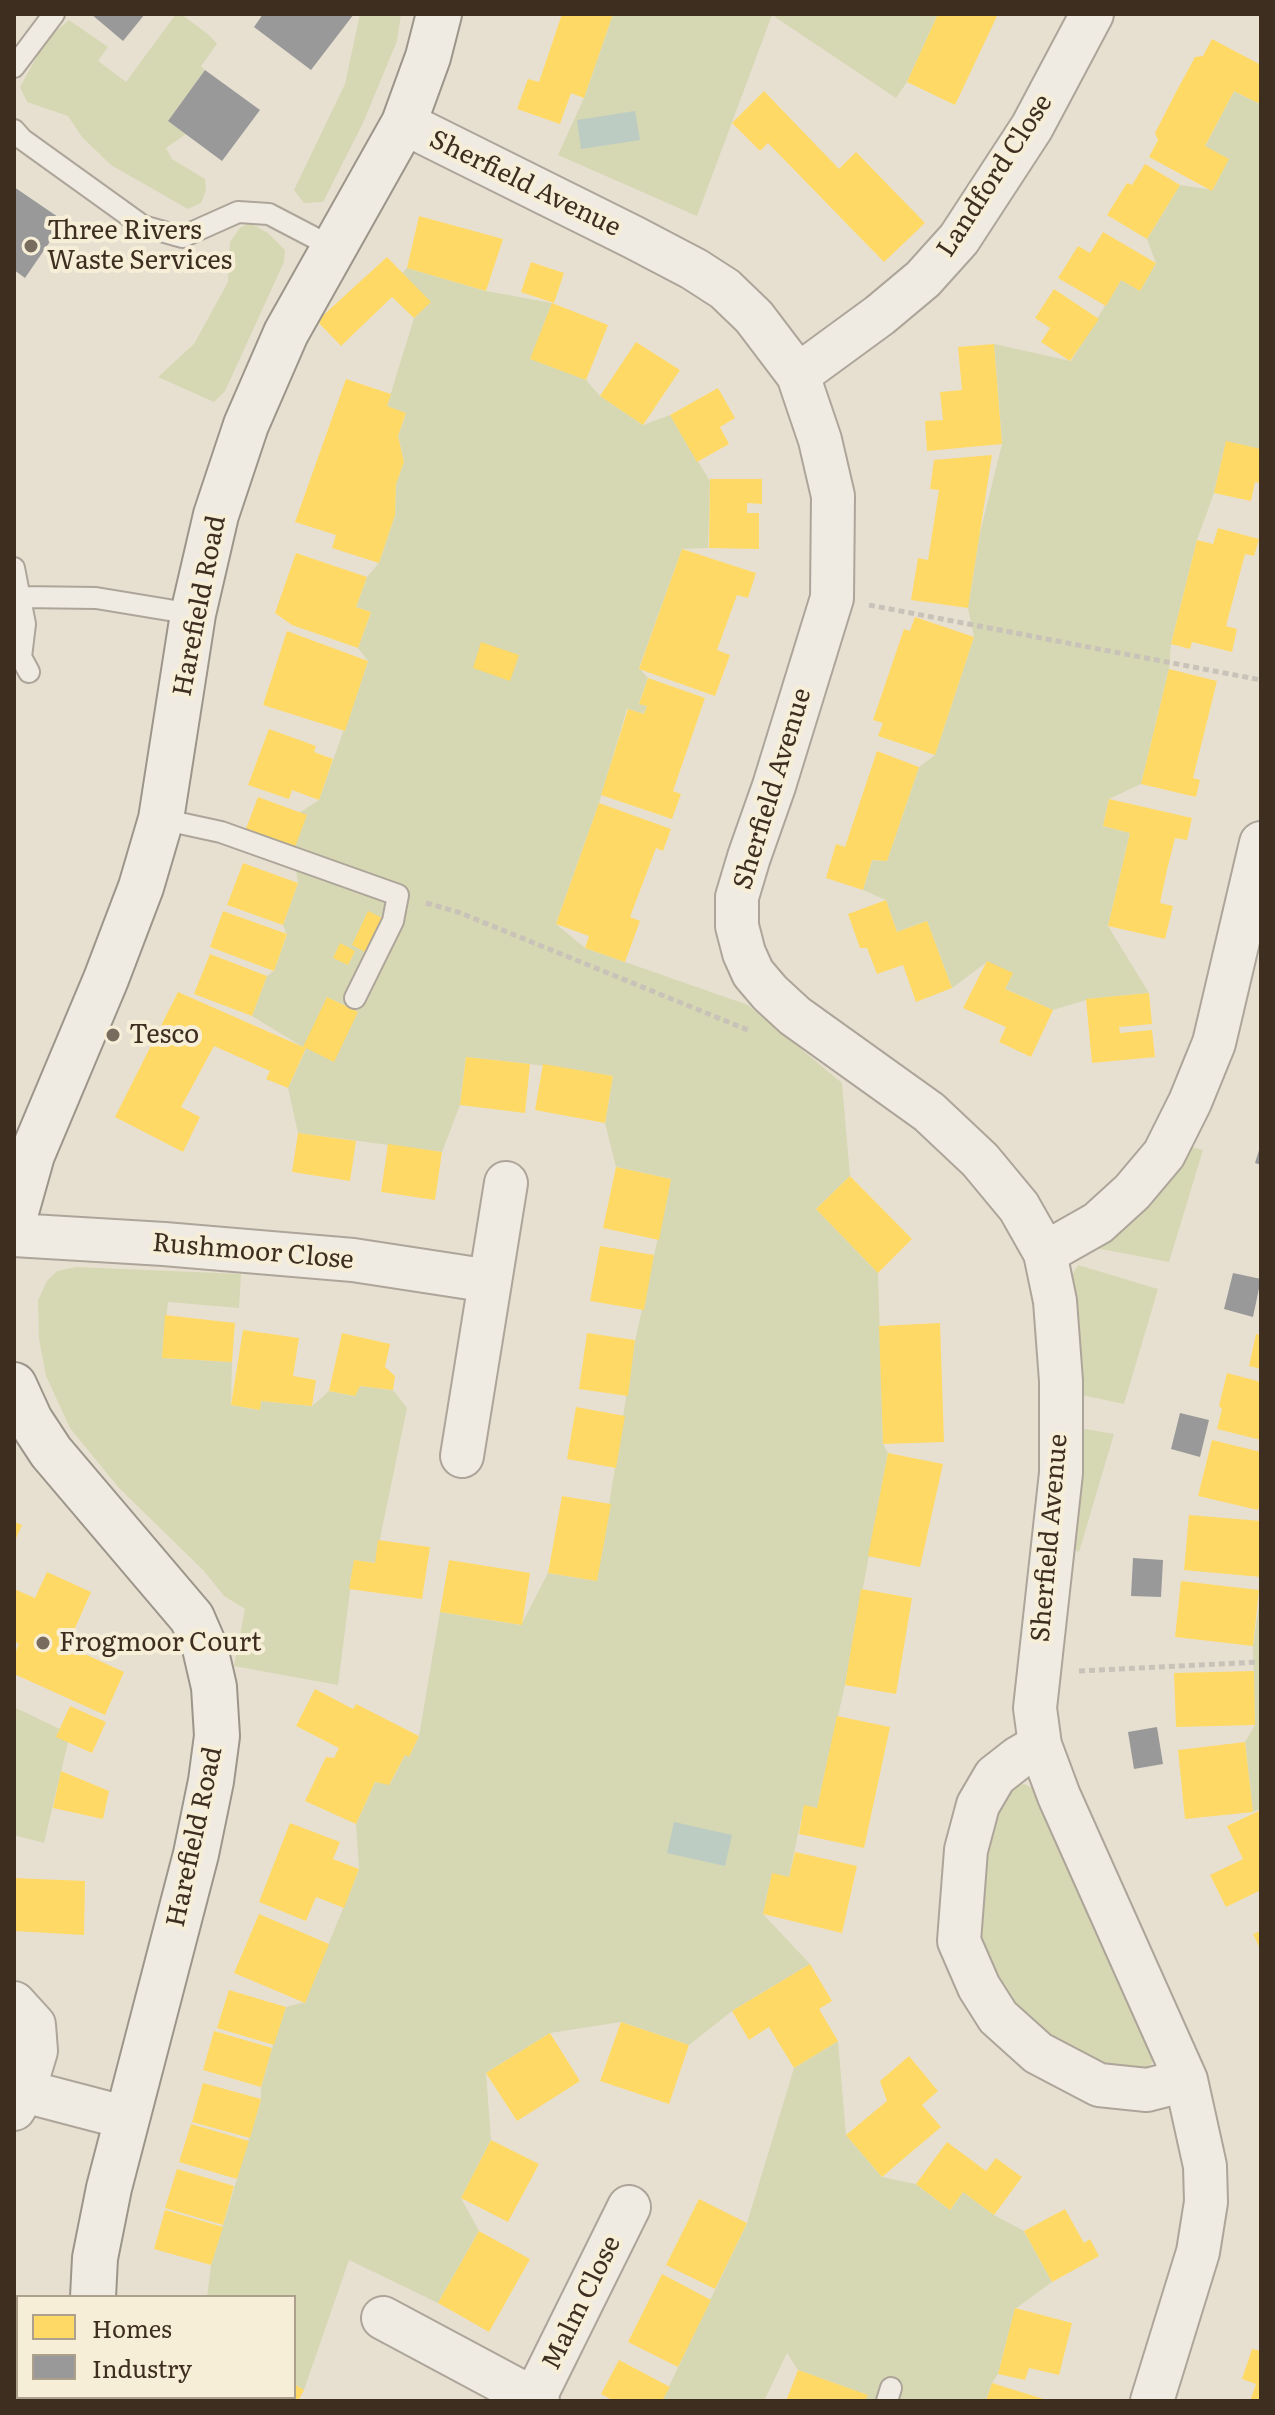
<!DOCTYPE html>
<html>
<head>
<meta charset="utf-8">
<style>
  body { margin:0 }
  #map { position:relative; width:1275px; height:2415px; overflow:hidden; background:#e7e0d1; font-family:Literata,serif }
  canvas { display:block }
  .frame { position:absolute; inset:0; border:16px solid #3d2e20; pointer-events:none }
  .legend { position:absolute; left:16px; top:2295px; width:280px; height:104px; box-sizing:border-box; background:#f7eed8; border:2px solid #ada18e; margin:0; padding:10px 14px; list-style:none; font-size:24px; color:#3d2e20 }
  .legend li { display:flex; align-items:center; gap:16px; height:40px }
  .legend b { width:40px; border:2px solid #ada18e }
</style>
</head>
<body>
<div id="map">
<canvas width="1275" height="2415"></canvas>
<div class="frame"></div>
<ul class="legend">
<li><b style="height:22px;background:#ffd966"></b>Homes</li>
<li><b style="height:22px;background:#999"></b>Industry</li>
</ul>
</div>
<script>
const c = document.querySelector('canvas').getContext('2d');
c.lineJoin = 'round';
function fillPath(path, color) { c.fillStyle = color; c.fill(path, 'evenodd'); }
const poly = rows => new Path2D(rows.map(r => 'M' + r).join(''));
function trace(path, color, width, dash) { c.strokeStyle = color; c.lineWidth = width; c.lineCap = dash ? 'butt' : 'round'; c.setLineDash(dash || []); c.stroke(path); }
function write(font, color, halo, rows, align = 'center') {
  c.font = font + ' Literata,serif'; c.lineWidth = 8; c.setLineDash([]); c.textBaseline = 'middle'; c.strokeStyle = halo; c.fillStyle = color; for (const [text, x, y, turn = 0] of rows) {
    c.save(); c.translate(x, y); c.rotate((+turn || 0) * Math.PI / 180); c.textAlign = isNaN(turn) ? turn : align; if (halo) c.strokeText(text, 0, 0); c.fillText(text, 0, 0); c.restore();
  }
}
const green = poly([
  [176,14,181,14,209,35,217,44,201,66,205,70,168,121,186,134,166,148,172,159,205,179,206,190,201,203,188,209,111,165,82,137,68,116,27,102,20,87,46,40,69,20,108,47,98,61,126,82],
  [360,14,401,14,397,41,363,123,323,202,304,203,294,190,345,84],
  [613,14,938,14,907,82,896,98,772,15,697,216,558,155,584,98],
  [1234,91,1258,103,1261,98,1261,449,1226,442,1214,493,1197,540,1171,644,1169,669,1141,784,1109,799,1103,826,1130,833,1108,926,1149,993,1089,999,1053,1010,1005,989,1012,973,987,962,952,988,927,921,897,932,886,900,863,890,872,860,887,861,919,767,935,755,974,637,968,608,979,537,1002,444,994,344,1071,361,1121,280,1140,290,1156,263,1147,239,1180,185,1213,190,1228,159,1205,146],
  [250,223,268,233,285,250,284,262,225,391,214,402,158,377,194,344,228,282,230,242,240,228],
  [407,268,486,291,552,303,531,359,586,380,600,396,643,425,670,415,710,481,708,548,682,549,639,668,648,678,639,703,647,706,644,714,627,709,599,803,556,924,585,948,748,1005,842,1083,850,1176,816,1209,878,1273,883,1444,888,1453,845,1685,817,1808,804,1806,789,1877,772,1874,763,1914,810,1964,732,2011,689,2045,621,2022,550,2033,486,2073,491,2140,461,2198,479,2231,438,2303,349,2260,304,2390,294,2384,294,2297,207,2297,211,2265,261,2099,261,2087,272,2048,286,2007,305,2002,359,1869,356,1824,375,1782,390,1784,405,1755,409,1757,419,1736,440,1612,521,1625,548,1573,597,1581,635,1341,671,1179,616,1167,605,1123,613,1076,530,1064,466,1057,460,1105,442,1152,298,1133,288,1088,306,1049,252,1016,267,976,274,971,287,935,283,925,298,883,293,852,299,813,319,800,368,661,358,648,371,612,356,607,367,577,379,563,395,515,396,484,404,462,398,436,406,414,387,406,414,318,430,302,402,273],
  [1187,1146,1203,1150,1169,1262,1096,1248,1155,1186],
  [1078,1265,1158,1289,1124,1404,1076,1394,1068,1293,1072,1275],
  [76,1267,241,1274,239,1308,168,1302,162,1358,232,1362,231,1405,259,1410,261,1401,312,1406,329,1391,354,1396,360,1386,393,1390,407,1408,375,1563,354,1560,338,1685,234,1666,245,1609,224,1596,204,1571,119,1488,70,1428,46,1376,39,1339,38,1300,47,1281,57,1271],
  [1074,1427,1114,1434,1079,1552,1067,1545],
  [1261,1589,1261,1808,1253,1812,1245,1742,1255,1725,1253,1646],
  [14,1707,70,1734,44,1843,14,1835],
  [1025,1784,1034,1789,1158,2053,1149,2067,1139,2073,1124,2075,1046,2039,1009,2005,976,1939,976,1890,995,1811,1010,1786],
  [838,2041,846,2135,882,2177,916,2184,950,2210,963,2192,994,2215,1024,2231,1052,2282,1015,2309,998,2374,992,2383,986,2401,865,2401,867,2395,798,2370,787,2353,764,2401,662,2401,747,2223,794,2068]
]);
const water = poly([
  [635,111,640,140,581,149,577,120],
  [674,1822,732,1835,725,1866,667,1853]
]);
const homes = poly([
  [562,14,613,14,584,98,571,93,560,124,517,109,528,79,539,82],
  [938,14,998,14,955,105,907,82],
  [1212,39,1261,65,1261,98,1258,103,1234,91,1205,146,1229,159,1212,191,1149,157,1158,140,1155,133,1175,94,1195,57,1203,56],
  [764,91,839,169,856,152,925,223,884,262,768,143,760,151,732,123],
  [1145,164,1180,185,1147,239,1107,215,1127,183,1132,185],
  [419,216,503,239,486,291,407,268],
  [1103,232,1156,263,1140,291,1121,280,1106,306,1058,278,1078,246,1090,253],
  [387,257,431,302,414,318,392,297,341,346,317,321],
  [531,262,564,273,554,303,521,292],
  [1054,289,1099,319,1070,361,1041,342,1050,328,1035,318],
  [552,303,608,325,586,380,530,359],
  [636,342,680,370,643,425,600,396],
  [994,344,1002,444,927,451,925,421,943,420,940,392,962,390,958,347],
  [346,379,391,394,387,406,406,413,398,436,404,462,396,484,395,515,379,563,332,548,336,535,295,522],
  [718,388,735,418,720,427,729,444,697,462,670,415],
  [1226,441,1261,449,1261,483,1255,482,1251,501,1214,493],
  [992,455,968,608,911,600,918,558,928,560,939,490,930,489,934,460],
  [710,479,762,479,762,504,747,503,747,513,759,513,759,549,709,548],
  [1218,528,1259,539,1254,556,1245,554,1226,626,1237,629,1232,652,1192,642,1190,649,1171,644,1197,540,1213,544],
  [682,549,756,573,748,598,737,595,717,650,730,655,715,696,639,669],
  [296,553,367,577,356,607,371,612,358,648,292,625,275,613],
  [915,617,974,637,935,755,878,736,883,723,873,720,904,629,910,631],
  [287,631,368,661,345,731,263,705],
  [481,642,519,655,510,681,473,668],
  [1169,669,1217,681,1193,778,1200,780,1196,797,1141,784],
  [648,678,705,698,673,791,681,794,672,819,601,795,628,709,644,714,647,706,639,704],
  [269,729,316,746,314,752,333,759,319,800,292,790,289,799,248,785],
  [877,751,919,767,887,861,872,860,863,890,826,878,836,844,845,847],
  [258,797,307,815,293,852,244,834],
  [1109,799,1192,818,1187,840,1175,838,1167,870,1160,903,1173,906,1165,939,1108,926,1130,833,1103,826],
  [599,803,671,829,663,851,656,848,630,917,640,921,625,962,585,948,589,936,556,924],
  [243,863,298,883,283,925,227,905],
  [886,900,897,932,927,921,952,988,916,1002,903,965,877,974,867,948,860,948,848,914],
  [223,911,287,934,274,971,210,947],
  [368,911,384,919,367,953,352,945],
  [340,943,355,951,348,965,333,958],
  [210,954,267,976,252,1016,194,994],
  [987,961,1013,973,1005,989,1053,1010,1031,1057,999,1042,1006,1027,963,1008],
  [178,992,303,1047,327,997,358,1012,334,1062,306,1048,288,1088,266,1079,270,1071,214,1046,181,1107,200,1117,183,1152,115,1117],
  [1149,993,1152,1024,1119,1027,1120,1033,1152,1030,1155,1057,1092,1063,1086,999],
  [466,1057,530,1064,525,1113,460,1105],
  [543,1064,613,1076,605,1123,535,1110],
  [298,1133,356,1141,350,1181,292,1172],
  [388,1144,442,1152,435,1200,381,1192],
  [616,1167,671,1179,659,1240,603,1228],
  [850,1176,912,1239,878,1273,816,1209],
  [600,1246,654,1255,644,1310,590,1301],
  [165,1315,235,1323,232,1362,162,1358],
  [940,1323,944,1442,883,1444,879,1326],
  [243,1330,299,1338,293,1376,316,1380,312,1406,261,1401,260,1410,231,1405],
  [342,1333,390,1344,385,1367,395,1376,393,1390,360,1386,355,1396,329,1391],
  [587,1333,635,1340,628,1396,579,1389],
  [1256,1334,1261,1335,1261,1369,1249,1366],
  [1227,1373,1261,1382,1261,1440,1217,1429,1222,1409,1219,1406],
  [576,1407,625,1416,616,1468,567,1459],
  [1212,1440,1261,1452,1261,1499,1258,1510,1198,1496],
  [888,1453,943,1464,920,1567,868,1556],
  [562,1496,611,1504,597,1581,548,1573],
  [1189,1515,1261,1521,1261,1577,1184,1570],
  [14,1522,22,1525,14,1543],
  [378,1540,430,1547,422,1599,349,1589,354,1560,375,1563],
  [449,1560,530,1573,522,1625,440,1612],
  [47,1572,91,1592,67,1646,124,1672,105,1715,14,1674,14,1655,19,1644,14,1641,14,1589,35,1598],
  [1181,1581,1259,1590,1253,1646,1175,1637],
  [861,1589,912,1598,896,1694,845,1685],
  [1254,1671,1255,1725,1176,1727,1174,1673],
  [315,1689,353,1709,356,1704,419,1736,409,1757,405,1755,389,1785,375,1782,356,1824,305,1801,326,1757,334,1758,339,1748,296,1726],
  [70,1706,106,1722,92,1753,56,1737],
  [837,1716,890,1727,864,1848,799,1834,804,1805,817,1808],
  [1245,1742,1253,1812,1185,1819,1178,1750],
  [61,1771,109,1791,103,1819,53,1808],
  [1261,1810,1261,1890,1226,1907,1210,1875,1243,1859,1227,1826],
  [290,1823,340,1842,333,1859,359,1869,344,1908,316,1897,306,1921,259,1902],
  [795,1852,857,1866,842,1933,763,1914,772,1873,789,1877],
  [14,1878,85,1881,84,1935,14,1931],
  [259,1914,329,1944,305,2003,234,1973],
  [1261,1931,1261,1951,1253,1934],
  [810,1964,832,2001,819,2009,838,2041,794,2068,769,2027,749,2040,732,2011],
  [229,1990,286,2007,274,2045,217,2028],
  [621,2022,689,2045,669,2104,600,2081],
  [214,2031,272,2048,261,2087,203,2070],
  [550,2033,580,2081,517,2121,486,2073],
  [909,2056,938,2091,922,2105,941,2127,882,2177,846,2135,887,2101,880,2081],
  [203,2083,261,2099,250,2138,192,2122],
  [191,2124,249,2141,237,2179,179,2162],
  [491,2140,539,2164,508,2222,461,2198],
  [947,2142,986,2171,996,2158,1022,2177,994,2215,963,2192,950,2210,916,2184],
  [177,2169,234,2186,223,2225,165,2208],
  [699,2199,747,2223,715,2289,666,2265],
  [1065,2209,1084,2243,1090,2239,1099,2256,1052,2282,1024,2231],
  [165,2210,223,2227,211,2265,154,2249],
  [479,2231,530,2259,489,2332,438,2303],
  [662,2274,711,2300,678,2367,628,2342],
  [1015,2308,1072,2323,1059,2375,1029,2368,1025,2380,998,2374],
  [1252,2349,1261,2351,1261,2401,1250,2401,1256,2384,1242,2379],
  [619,2360,670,2387,662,2401,614,2401,601,2394],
  [798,2370,868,2395,865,2401,786,2401],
  [992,2383,1047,2400,1047,2401,986,2401],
  [294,2384,304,2390,298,2401,212,2401,214,2397,294,2397]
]);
const industry = poly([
  [91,14,145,14,123,41],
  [263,14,354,14,311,70,254,27],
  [205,70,260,110,222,161,168,121],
  [14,187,64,221,25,278,14,270],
  [1261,1144,1261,1165,1255,1163],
  [1233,1273,1261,1279,1253,1317,1224,1309],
  [1180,1413,1209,1420,1200,1457,1171,1449],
  [1133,1558,1163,1560,1161,1597,1131,1596],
  [1157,1727,1163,1764,1134,1769,1128,1732]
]);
const path = poly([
  [869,605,1261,680],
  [426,903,458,912,748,1030],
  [1079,1671,1261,1662]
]);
const lane = poly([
  [14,67,54,14],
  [14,130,22,139,143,226,182,237,238,212,269,214,336,249],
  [14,568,25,624,21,657,29,672],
  [14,600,22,597,96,598,193,614],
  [161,819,221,832,398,895,393,921,355,998],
  [887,2401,891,2388]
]);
const street = poly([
  [404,123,633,237,694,269,725,289,754,317,798,375,820,440,833,496,832,598,774,786,749,857,737,897,737,926,744,953,753,973,770,993,795,1016,929,1112,980,1160,1019,1207,1045,1253,1055,1301,1061,1381,1061,1473,1035,1708,1040,1745,1059,1796,1186,2080,1205,2166,1206,2202,1198,2252,1152,2401],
  [798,375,880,315,923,279,959,239,1032,127,1092,14],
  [14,1235,164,1244,353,1260,490,1281],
  [1045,1253,1098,1223,1132,1192,1164,1154,1190,1102,1214,1043,1261,843],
  [462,1456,506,1183],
  [1040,1745,1018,1758,995,1776,978,1805,966,1850,959,1941,979,1987,998,2017,1038,2053,1099,2085,1147,2090,1186,2080],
  [14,2003,34,2025,36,2051,24,2091,14,2109],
  [24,2091,127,2118],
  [383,2318,538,2401],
  [534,2399,629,2207]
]);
const secondary = poly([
  [14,1219,32,1155,106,979,141,887,161,819,193,614,216,515,246,425,286,333,404,123,428,57,439,14],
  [14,1385,30,1420,51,1452,192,1618,205,1648,214,1687,217,1736,211,1781,196,1854,109,2188,95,2258,93,2297],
  [117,2397,120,2401]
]);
const markers = [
  [31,246,8,"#786c5e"],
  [113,1035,8,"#786c5e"],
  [43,1643,8,"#786c5e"]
];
const streetNames = [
  ["Landford Close",995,176,-57],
  ["Sherfield Avenue",525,184,26],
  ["Harefield Road",200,606,-79],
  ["Sherfield Avenue",773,789,-73],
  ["Rushmoor Close",253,1252,5],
  ["Sherfield Avenue",1050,1538,-85],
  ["Harefield Road",195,1837,-78],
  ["Malm Close",582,2303,-64]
];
const poiNames = [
  ["Three Rivers",47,231],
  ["Waste Services",47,261],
  ["Tesco",129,1035],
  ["Frogmoor Court",59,1643]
];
fillPath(green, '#d6d7b3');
fillPath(water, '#bcccc2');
fillPath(homes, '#ffd966');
fillPath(industry, '#999');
trace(lane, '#ada599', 24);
trace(street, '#ada599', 46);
trace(secondary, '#9c958a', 48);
trace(path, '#c8c2b9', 5, [6, 4]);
trace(lane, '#efebe3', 20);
trace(street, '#efebe3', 42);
trace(secondary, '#efebe3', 44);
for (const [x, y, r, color] of markers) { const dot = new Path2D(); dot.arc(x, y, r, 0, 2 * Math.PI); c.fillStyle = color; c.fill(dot); trace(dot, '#f7eed8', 3); }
write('26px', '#3d2e20', '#f7eed8', streetNames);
write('26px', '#3d2e20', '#f7eed8', poiNames, 'left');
</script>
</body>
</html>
